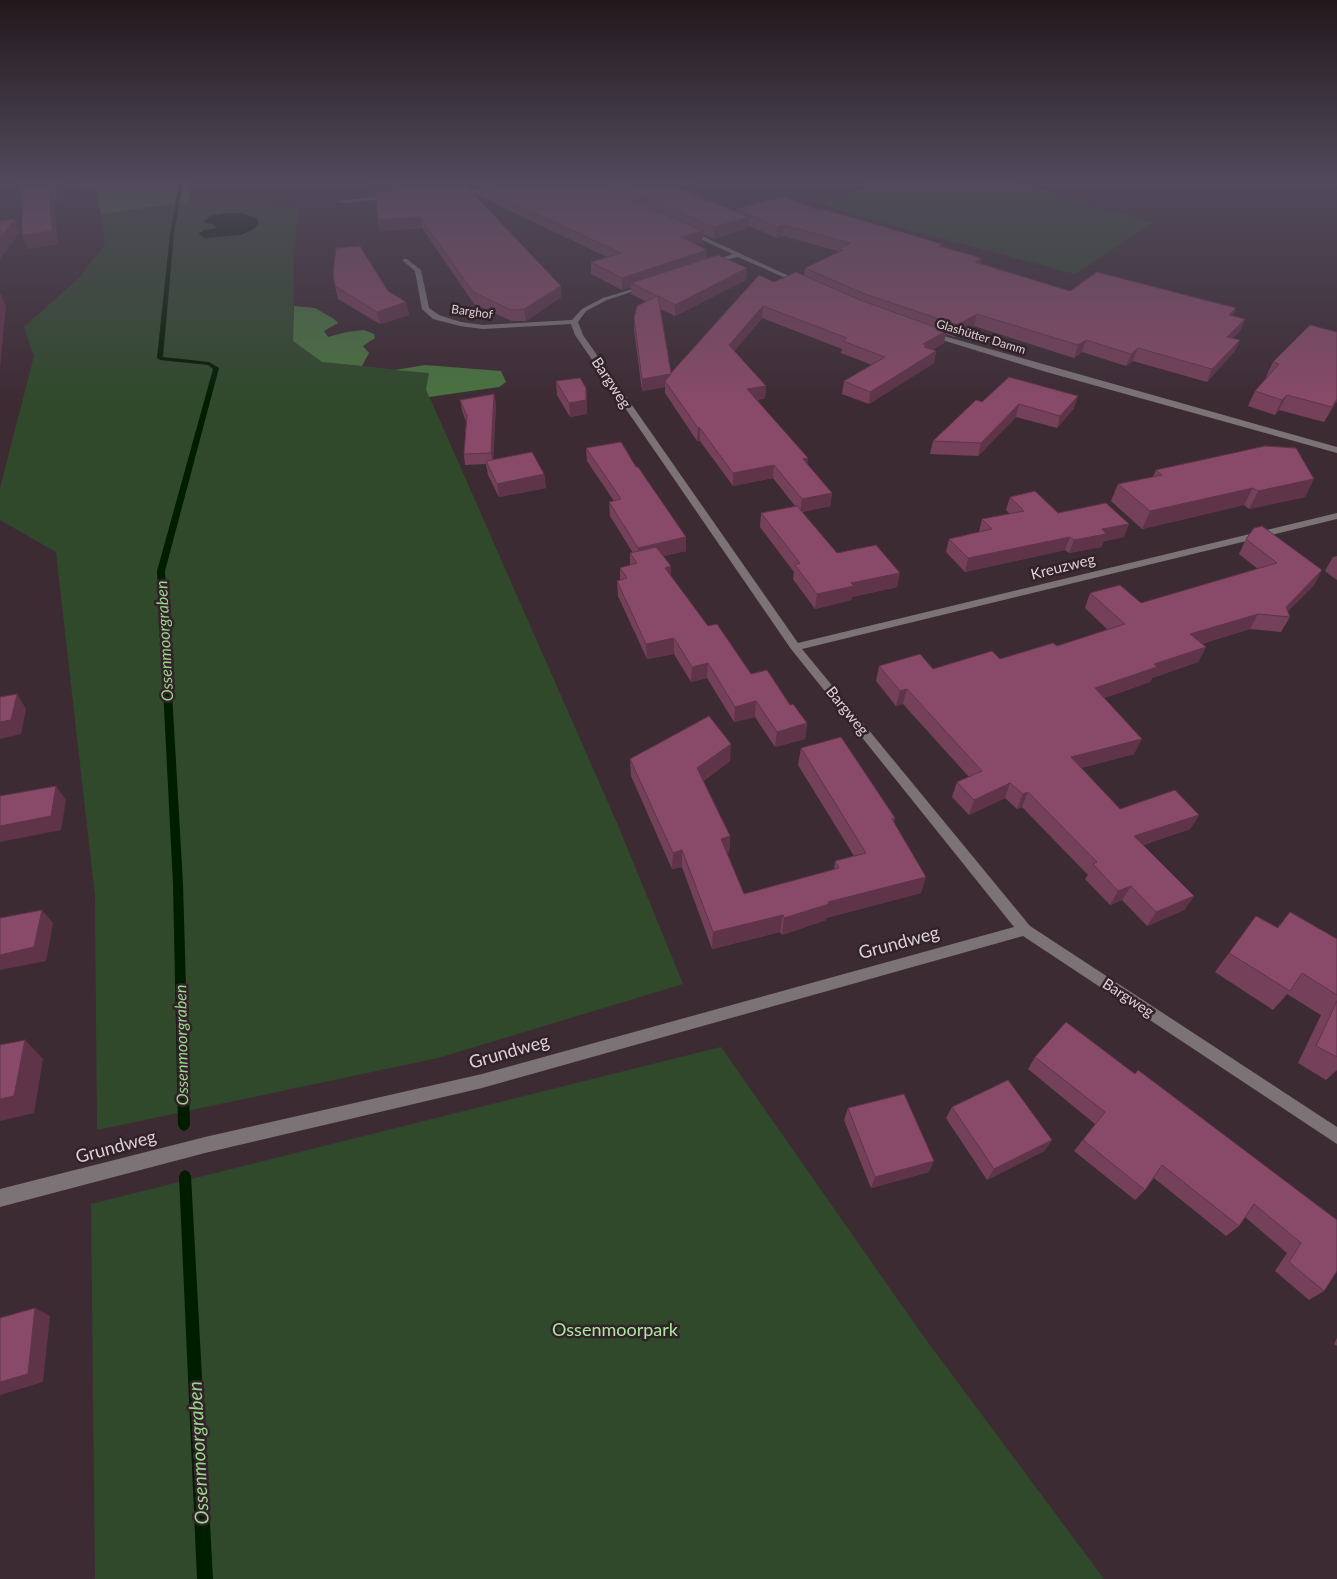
<!DOCTYPE html>
<html>
<head>
<meta charset="utf-8">
<style>
  body { margin:0 }
  canvas { display:block; background:#3d2b33 }
</style>
</head>
<body>
<canvas width="1337" height="1579"></canvas>
<script>
const c = document.querySelector('canvas').getContext('2d');
c.lineJoin = 'round';
function fillPath(path, color) { c.fillStyle = color; c.fill(path, 'evenodd'); }
const poly = rows => new Path2D(rows.map(r => 'M' + r).join(''));
function trace(path, color, width, dash) { c.strokeStyle = color; c.lineWidth = width; c.lineCap = dash ? 'butt' : 'round'; c.setLineDash(dash || []); c.stroke(path); }
function write(font, color, halo, rows, align = 'center') {
  c.font = font + ' Lato,sans-serif'; c.lineWidth = 5; c.setLineDash([]); c.textBaseline = 'middle'; c.strokeStyle = halo; c.fillStyle = color; for (const [text, x, y, turn = 0] of rows) {
    c.save(); c.translate(x, y); c.rotate((+turn || 0) * Math.PI / 180); c.textAlign = isNaN(turn) ? turn : align; if (halo) c.strokeText(text, 0, 0); c.fillText(text, 0, 0); c.restore();
  }
}
const green = poly([
  [866,183,1015,183,1152,223,1075,274,842,212,820,203,864,190],
  [188,202,299,206,294,248,293,341,322,362,429,373,426,389,617,823,683,984,438,1058,97,1130,95,896,56,552,0,520,0,488,34,356,24,327,80,277,105,244,101,214],
  [214,225,241,235,205,238,199,234,218,228],
  [721,1047,921,1333,1104,1579,95,1579,91,1204]
]);
const forest = poly([
  [78,183,190,183,188,202,101,214,96,187,78,189],
  [294,306,315,308,334,319,338,323,324,331,328,337,347,332,364,330,374,334,375,338,363,346,369,353,362,366,322,362,293,341],
  [425,365,501,371,506,382,499,387,429,397,426,389,429,373,395,370]
]);
const water = poly([
  [225,213,241,213,257,218,259,223,254,229,241,235,205,238,198,234,203,230,217,228,214,225,203,222,210,216]
]);
const stream = poly([
  [179,183,183,183,174,233,163,357,209,362,219,368,165,571,183,884,190,1125,188,1129,184,1131,180,1129,178,1125,173,884,157,571,213,369,208,365,160,360,157,358,170,233,179,183],
  [185,1170,189,1172,191,1176,213,1579,197,1579,179,1176,181,1172,185,1170]
]);
const minor = poly([
  [494,188,496,191,454,195,451,193,494,188],
  [391,195,393,198,342,203,339,201,391,195],
  [685,230,689,230,804,283,799,284,738,257,709,264,709,262,733,254,685,232,685,230],
  [403,259,407,259,421,270,429,308,439,315,461,322,483,325,572,320,582,309,603,298,649,284,649,286,607,300,586,311,578,322,583,335,798,643,1337,513,1337,519,802,649,1030,926,1337,1127,1337,1144,1023,936,482,1088,205,1153,0,1207,0,1189,205,1137,482,1074,1014,927,791,649,575,335,571,324,483,329,460,326,433,319,422,309,415,271,403,261,403,259],
  [926,331,1337,447,1337,453,1043,371,926,335,926,331]
]);
const wall = poly([
  [374,183,696,183,679,188,736,212,736,209,820,211,942,244,941,246,981,258,980,263,1070,291,1233,316,1245,319,1240,331,1233,338,1240,340,1234,352,1207,382,1133,361,1126,366,1082,352,1074,358,974,326,954,337,946,334,944,343,932,350,936,351,934,363,869,404,842,394,844,381,872,365,841,353,842,349,762,318,734,351,766,386,765,398,757,400,807,464,832,493,830,506,802,512,837,553,897,587,852,597,851,600,815,609,793,579,794,572,760,527,761,513,795,506,773,478,733,486,700,441,697,441,665,393,665,387,642,391,634,330,634,318,645,301,631,294,631,287,622,290,591,274,591,262,607,257,477,195,476,187,467,188,561,297,526,321,512,321,474,304,422,228,380,231,378,220],
  [748,225,776,238,783,236,838,251,838,252,805,268,804,276,774,282,671,373,660,309,675,316,746,280,747,268,707,259,707,250,695,244,702,242,703,234,714,239,748,228],
  [335,286,388,291,406,302,409,315,380,324,338,299],
  [1337,332,1337,401,1324,422,1279,410,1275,415,1248,406,1255,391,1267,377,1266,377,1273,362],
  [556,381,586,388,587,414,570,417,557,395],
  [494,394,496,405,493,460,544,474,546,488,499,497,488,475,486,464,465,465,464,454,466,422,462,410,460,400],
  [982,402,1074,408,1057,428,1016,417,978,456,930,454,933,441],
  [586,448,686,551,663,556,671,566,671,576,708,626,751,674,790,705,807,723,805,739,775,747,755,717,734,722,707,678,691,682,674,654,647,659,618,596,617,581,620,580,620,568,630,565,630,553,633,553,610,516,609,502,614,501,587,461],
  [1156,470,1305,497,1249,509,1244,505,1142,529,1111,501,1118,484,1153,477],
  [1010,497,1058,513,1124,537,1104,541,1101,547,1069,553,1065,550,965,572,946,552,949,539,979,532,982,519,1010,514,1006,510],
  [1246,539,1314,585,1288,611,1290,617,1281,632,1250,629,1201,644,1206,647,1198,662,1152,678,1150,682,1104,698,1134,754,1081,768,1120,809,1199,815,1190,829,1143,845,1194,896,1184,910,1147,926,1122,900,1110,905,1085,879,1088,875,1022,807,1017,809,1005,798,969,815,952,797,957,782,969,777,903,704,896,706,876,681,879,666,933,669,1000,659,1057,646,1108,630,1085,608,1090,593,1141,603,1258,569,1239,554],
  [1337,556,1337,580,1325,571,1333,557],
  [801,748,895,818,894,821,921,893,826,918,826,920,782,935,780,932,712,949,682,867,672,869,631,776,630,759,730,761,703,781,730,836,729,853,727,853,744,894,834,870,835,861,854,856,798,765],
  [1290,912,1337,939,1337,1070,1326,1080,1298,1063,1321,1015,1287,994,1273,1010,1215,972,1256,916,1277,928],
  [1035,1057,1135,1074,1337,1220,1324,1291,1309,1300,1275,1271,1287,1253,1245,1217,1239,1226,1226,1236,1154,1178,1145,1190,1135,1200,1074,1151,1095,1124,1028,1069],
  [952,1107,1052,1140,1044,1151,987,1180,946,1118],
  [848,1108,929,1172,871,1188,844,1120],
  [1337,1338,1337,1346,1334,1344]
]);
const shadedWall = poly([
  [399,183,459,183,460,189,376,196,374,185],
  [462,183,535,183,475,185,476,187,463,188],
  [664,183,696,183,664,192],
  [61,187,66,199,54,201,58,244,28,249,22,235,49,188],
  [420,217,422,228,380,231,378,220],
  [749,217,748,228,714,239,714,227],
  [15,219,20,232,0,259,0,238],
  [784,225,783,236,776,238,777,227],
  [703,231,702,242,681,249,681,237],
  [707,250,707,261,631,283,631,287,622,290,622,278],
  [981,258,979,270,975,262],
  [747,268,746,280,675,316,675,305],
  [561,286,561,297,526,321,524,309],
  [0,293,6,305,0,368],
  [406,302,409,315,380,324,377,312],
  [763,306,762,318,729,358,729,345],
  [1236,308,1231,320,1229,315],
  [977,314,974,326,954,337,957,325],
  [1245,319,1240,331,1222,349,1227,337],
  [946,331,944,343,925,354,923,344],
  [1086,340,1082,352,1074,358,1078,345],
  [1240,340,1234,352,1207,382,1212,369],
  [1138,348,1133,361,1126,366,1131,354],
  [936,351,934,363,869,404,870,392],
  [671,374,665,381,665,387,642,391,642,379],
  [766,386,765,398,746,401,747,389],
  [586,388,587,414,570,417,569,403],
  [494,394,496,405,493,464,491,453],
  [1287,395,1279,410,1275,415,1282,400],
  [1078,396,1074,408,1057,428,1060,416],
  [1337,399,1337,401,1324,422,1332,407],
  [1019,404,1016,417,978,456,981,443],
  [698,428,700,428,700,441,697,441],
  [808,458,807,471,803,459],
  [774,465,773,478,733,486,733,473],
  [544,474,546,488,499,497,497,484],
  [1314,479,1305,497,1249,509,1258,491],
  [1253,488,1244,505,1142,529,1150,511],
  [832,493,830,506,800,512,802,499],
  [1129,524,1124,537,1104,541,1101,547,1069,553,1074,540,1102,529],
  [686,537,686,551,639,562,638,548],
  [1070,537,1065,550,965,572,968,558],
  [671,566,671,581,665,568],
  [1322,570,1314,585,1283,616,1286,607],
  [900,573,897,587,852,597,851,600,815,609,817,594,851,583],
  [1258,614,1250,629,1182,649,1190,634],
  [674,638,674,654,647,659,646,644],
  [1206,647,1198,662,1152,678,1150,682,1089,703,1095,688,1154,664],
  [708,663,707,678,691,682,692,667],
  [907,689,903,704,896,706,900,691],
  [17,694,26,709,21,734,0,739,0,722],
  [756,701,755,717,734,722,735,707],
  [807,723,805,739,775,747,777,732],
  [1142,739,1134,754,1065,772,1071,757],
  [731,744,730,761,696,785,697,768],
  [1010,783,1005,798,969,815,974,800],
  [56,786,66,800,61,830,0,842,0,826],
  [1028,792,1022,807,1017,809,1023,794],
  [1199,815,1190,829,1126,850,1134,836],
  [730,836,729,853,720,856,721,839],
  [682,850,682,867,672,869,673,853],
  [926,877,921,893,826,918,826,920,782,935,784,918,828,902],
  [1131,886,1122,900,1110,905,1118,891],
  [1194,896,1184,910,1147,926,1156,912],
  [42,910,53,923,46,961,0,970,0,972,0,955],
  [783,915,780,932,712,949,713,932],
  [25,1040,43,1059,34,1113,0,1121,0,1099],
  [1052,1140,1044,1151,987,1180,994,1169],
  [934,1161,929,1172,871,1188,875,1177],
  [35,1308,50,1316,43,1382,0,1395,0,1382]
]);
const building = poly([
  [22,183,59,183,61,187,49,188,52,231,22,235,22,183],
  [374,183,399,183,374,185,374,183],
  [495,183,593,183,703,231,681,237,707,250,622,278,591,262,621,253,475,185,495,183],
  [611,183,667,183,749,217,714,227,611,183],
  [465,185,561,286,524,309,511,310,473,292,420,217,378,220,375,192,465,185],
  [784,196,820,211,821,209,861,220,942,244,939,246,981,258,975,262,1070,291,1097,272,1236,308,1229,315,1245,319,1227,337,1240,340,1212,369,1138,348,1131,354,1086,340,1078,345,977,314,957,325,865,294,805,268,843,250,838,249,850,243,784,225,777,227,736,209,784,196],
  [15,219,0,238,0,221,15,219],
  [360,246,388,291,406,302,377,312,335,286,333,274,336,248,360,246],
  [718,255,747,268,675,305,658,296,671,373,759,275,774,282,796,272,860,300,946,331,923,344,927,346,924,347,936,351,870,392,844,381,885,357,843,341,847,338,763,306,729,345,766,386,747,389,808,458,803,459,832,493,802,499,774,465,733,473,700,428,698,428,665,381,671,374,642,379,634,318,637,306,657,296,631,283,718,255],
  [1310,325,1337,332,1337,399,1332,407,1287,395,1282,400,1255,391,1279,364,1273,362,1310,325],
  [1009,377,1078,396,1060,416,1019,404,981,443,933,441,976,400,982,402,1009,377],
  [580,378,586,388,586,400,569,403,556,381,580,378],
  [494,394,491,453,464,454,467,416,460,400,494,394],
  [621,442,636,467,638,467,686,537,638,548,609,502,621,499,586,448,621,442],
  [1265,446,1296,448,1314,479,1258,491,1253,488,1150,511,1118,484,1162,475,1156,470,1265,446],
  [532,452,544,474,497,484,486,461,532,452],
  [1035,491,1058,513,1106,503,1129,524,1102,529,1106,534,1074,540,1070,537,968,558,949,539,992,529,982,519,1024,511,1010,497,1035,491],
  [797,506,837,553,876,545,900,573,851,583,854,586,817,594,795,565,800,563,761,513,797,506],
  [1262,526,1322,570,1286,607,1290,617,1258,614,1190,634,1206,647,1154,664,1157,667,1095,688,1142,739,1071,757,1120,809,1175,790,1199,815,1134,836,1194,896,1156,912,1131,886,1118,891,1093,864,1097,862,1028,792,1023,794,1010,783,974,800,957,782,982,771,907,689,900,691,879,666,920,654,933,669,992,651,1000,659,1053,643,1057,646,1125,624,1090,593,1120,585,1141,603,1277,563,1246,539,1254,528,1262,526],
  [656,547,671,566,665,568,708,626,717,624,751,674,767,670,790,705,793,704,807,723,777,732,756,701,735,707,708,663,692,667,674,638,646,644,617,581,627,578,620,568,637,563,630,553,656,547],
  [17,694,11,720,0,722,0,697,17,694],
  [709,716,731,744,697,768,730,836,721,839,744,894,839,868,835,861,866,853,801,748,841,737,895,818,892,819,926,877,828,902,829,904,784,918,783,915,713,932,682,850,673,853,630,759,709,716],
  [56,786,51,816,0,826,0,796,56,786],
  [42,910,34,947,0,955,0,918,42,910],
  [1290,912,1337,939,1337,995,1302,973,1290,991,1229,953,1256,916,1278,928,1290,912],
  [1337,1001,1337,1057,1316,1046,1337,1001],
  [1066,1022,1135,1074,1138,1070,1337,1220,1337,1271,1324,1291,1289,1262,1301,1243,1254,1204,1239,1226,1162,1165,1145,1190,1083,1140,1105,1112,1035,1057,1066,1022],
  [25,1040,14,1096,0,1099,0,1045,25,1040],
  [1008,1080,1052,1140,994,1169,952,1107,1008,1080],
  [904,1094,934,1161,875,1177,848,1108,904,1094],
  [35,1308,28,1374,0,1382,0,1318,35,1308]
]);
const farStreetnames = [
  ["Barghof",472,312,8],
  ["Glashütter Damm",981,337,17]
];
const streetNames = [
  ["Bargweg",611,383,56],
  ["Kreuzweg",1063,567,-14],
  ["Bargweg",847,711,51],
  ["Bargweg",1128,998,33]
];
const waterNames = [
  ["Ossenmoorgraben",165,641,-93],
  ["Ossenmoorgraben",182,1045,-91]
];
const nearStreetnames = [
  ["Grundweg",899,943,-15],
  ["Grundweg",509,1052,-16],
  ["Grundweg",116,1147,-15]
];
const nearParknames = [
  ["Ossenmoorpark",615,1330]
];
const nearWaternames = [
  ["Ossenmoorgraben",199,1453,-93]
];
fillPath(green, '#30492b');
fillPath(forest, '#49733f');
fillPath(water, '#001d00');
fillPath(stream, '#001d00');
fillPath(minor, '#7c7377');
fillPath(wall, '#754059');
fillPath(shadedWall, '#5f3449');
fillPath(building, '#884a68');
trace(building, '#5f3449', 1);
const sky = c.createLinearGradient(0, 0, 0, 404);
sky.addColorStop(0, '#22181c');
sky.addColorStop(0.45, '#514a5b');
sky.addColorStop(1, '#514a5b00');
c.fillStyle = sky;
c.fillRect(0, 0, 1337, 404);
write('12px', '#ddd2d6', '#322229', farStreetnames);
write('15px', '#ddd2d6', '#322229', streetNames);
write('italic 16px', '#99d78b', '#322229', waterNames);
write('18px', '#ddd2d6', '#322229', nearStreetnames);
write('18px', '#a9e99c', '#322229', nearParknames);
write('italic 19px', '#99d78b', '#322229', nearWaternames);
</script>
</body>
</html>
